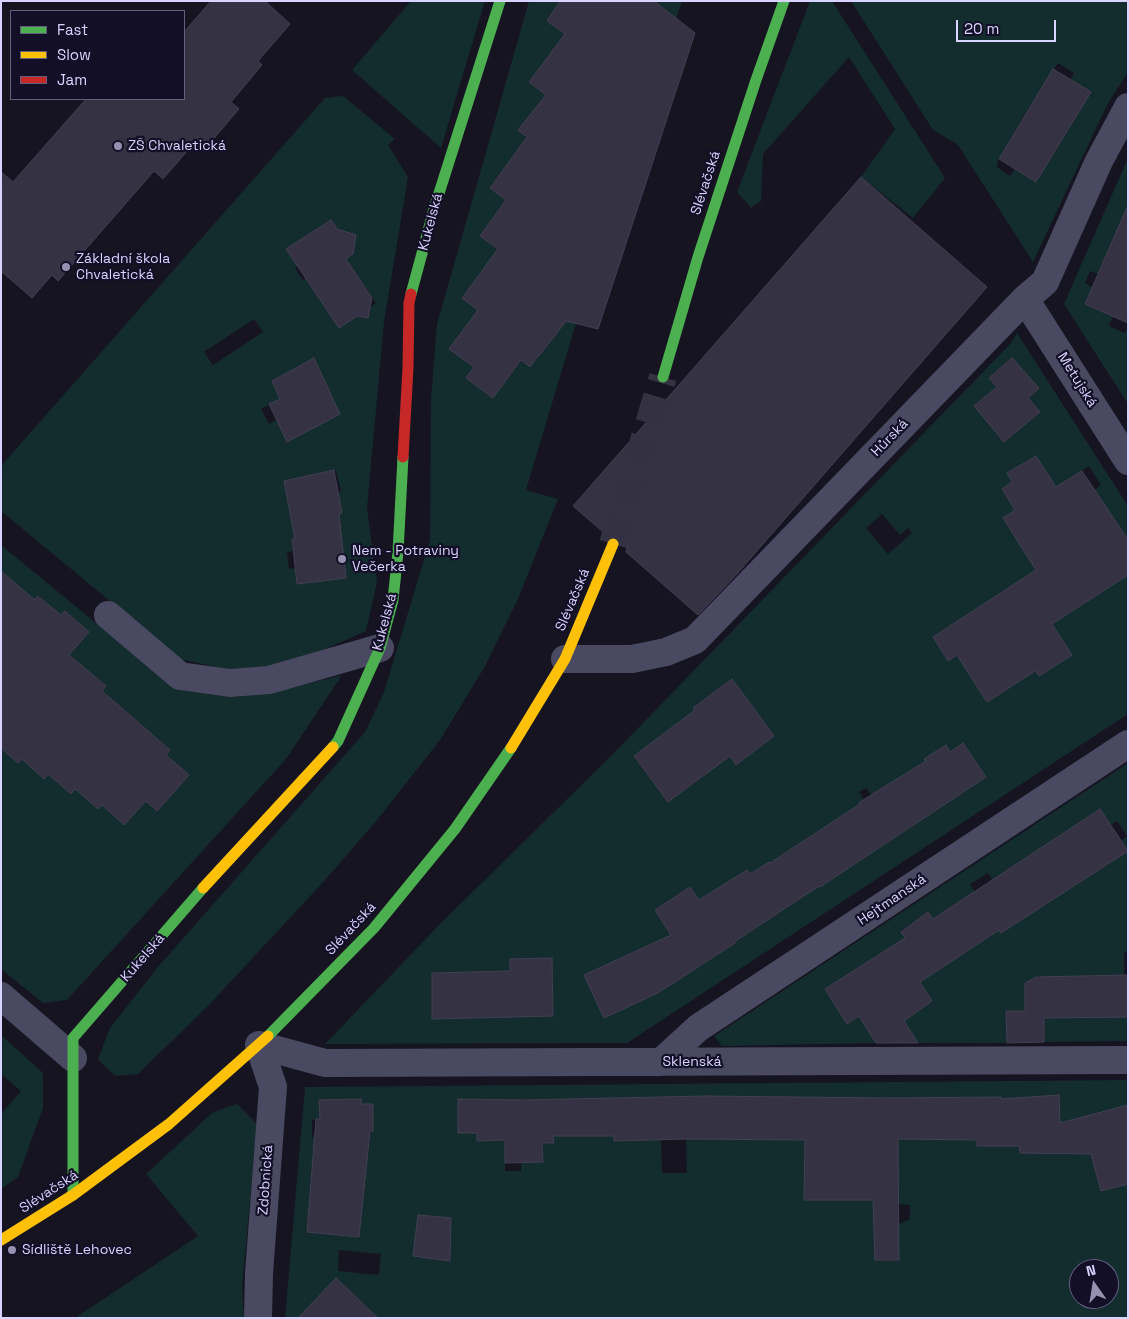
<!DOCTYPE html>
<html>
<head>
<meta charset="utf-8">
<style>
  body { margin:0 }
  #map { position:relative; width:1129px; height:1319px; overflow:hidden; background:#161421; font-family:"Space Grotesk",sans-serif }
  canvas { display:block }
  .frame { position:absolute; inset:0; border:2px solid #d9d4ff; pointer-events:none }
  .legend { position:absolute; left:10px; top:10px; width:175px; height:90px; box-sizing:border-box; background:#130f26; border:1px solid #625e7d; margin:0; padding:6px 9px; list-style:none; font-size:15px; color:#d9d4ff }
  .legend li { display:flex; align-items:center; gap:10px; height:25px }
  .legend b { width:25px; border:1px solid #625e7d }
  .north { position:absolute; left:1069px; top:1259px; width:50px; height:50px; box-sizing:border-box; background:#130f26; border:1px solid #625e7d; border-radius:50%; rotate:347deg; font-size:14px; font-weight:700; line-height:20px; text-align:center; color:#d9d4ff }
  .north::after { content:''; display:block; margin:auto; width:18px; height:22px; background:#9591b1; clip-path:polygon(50% 0,100% 100%,50% 72%,0 100%) }
  .scale { position:absolute; left:956px; top:20px; width:100px; height:22px; box-sizing:border-box; border:2px solid #d9d4ff; border-top:0; padding-left:6px; font-size:15px; line-height:18px; white-space:nowrap; color:#d9d4ff; -webkit-text-stroke:4px #130f26; paint-order:stroke }
</style>
</head>
<body>
<div id="map">
<canvas width="1129" height="1319"></canvas>
<div class="frame"></div>
<ul class="legend">
<li><b style="height:6px;background:#4caf50"></b>Fast</li>
<li><b style="height:6px;background:#ffc107"></b>Slow</li>
<li><b style="height:6px;background:#c62828"></b>Jam</li>
</ul>
<div class="north">N</div>
<div class="scale">20 m</div>
</div>
<script>
const c = document.querySelector('canvas').getContext('2d');
c.lineJoin = 'round';
function fillPath(path, color) { c.fillStyle = color; c.fill(path, 'evenodd'); }
const poly = rows => new Path2D(rows.map(r => 'M' + r).join(''));
function trace(path, color, width, dash) { c.strokeStyle = color; c.lineWidth = width; c.lineCap = dash ? 'butt' : 'round'; c.setLineDash(dash || []); c.stroke(path); }
function write(font, color, halo, rows, align = 'center') {
  c.font = font + ' "Space Grotesk",sans-serif'; c.lineWidth = 4.5; c.setLineDash([]); c.textBaseline = 'middle'; c.strokeStyle = halo; c.fillStyle = color; for (const [text, x, y, turn = 0] of rows) {
    c.save(); c.translate(x, y); c.rotate((+turn || 0) * Math.PI / 180); c.textAlign = isNaN(turn) ? turn : align; if (halo) c.strokeText(text, 0, 0); c.fillText(text, 0, 0); c.restore();
  }
}
const green = poly([
  [411,1,485,1,441,148,352,70],
  [529,1,560,1,547,21,571,39,549,55,529,82,546,95,519,130,533,141,510,161,490,187,508,201,499,209,480,236,504,254,482,271,462,297,480,311,450,349,474,367,466,378,493,398,521,361,530,367,539,355,541,355,560,329,654,1,682,1,580,310,526,490,558,499,518,599,484,668,440,740,378,819,326,879,209,1005,138,1074,115,1076,98,1059,110,1028,157,968,365,732,384,692,430,540,431,399,437,324],
  [810,1,832,1,945,178,913,218,861,177,895,129,849,57,763,154,761,201,751,208,737,192],
  [851,1,1128,1,1128,72,1108,103,1033,262,958,145,933,130],
  [1058,63,1074,73,1070,80,1077,116,1036,182,1015,169,1010,176,997,167,998,161,1025,114],
  [343,96,395,139,388,145,408,177,384,322,367,508,377,582,366,631,287,666,225,669,180,659,1,511,1,466,325,98],
  [331,220,340,234,355,239,355,245,351,249,353,253,346,259,376,303,371,307,369,313,363,317,357,316,306,278,303,280,295,268,298,266,287,249],
  [254,319,263,332,213,365,204,352],
  [314,358,340,414,277,420,269,424,261,409,280,399,272,381],
  [336,470,341,492,338,493,342,513,292,523,285,484,288,480],
  [341,533,346,578,297,584,295,568,289,569,287,552,293,551,292,539],
  [1128,158,1128,248,1112,241,1098,274,1090,271,1085,283,1092,287,1085,304,1113,317,1109,326,1125,333,1128,326,1128,404,1064,304],
  [1017,333,1128,506,1128,540,1114,519,933,638,948,661,973,644,1035,671,1039,676,1071,655,1052,624,1128,575,1128,714,627,1043,325,1044,440,924,613,754,1011,343],
  [1012,358,1039,388,1028,398,1040,412,1005,442,975,406,997,387,989,378],
  [1026,461,1032,470,1041,464,1068,507,1015,537,1003,519,1015,510,1002,490,1012,482,1007,473],
  [1089,466,1101,485,1076,502,1063,483],
  [882,514,900,535,908,528,912,533,888,554,866,528],
  [732,679,774,736,736,765,693,708],
  [669,730,704,776,668,802,634,757],
  [963,743,986,777,929,766,925,759,945,745,950,752],
  [896,780,921,820,885,844,859,803,864,800,859,792,866,788,871,795],
  [769,862,795,902,728,882,750,874],
  [690,887,707,913,713,910,735,943,694,969,655,910],
  [643,948,663,990,604,1018,584,975],
  [552,958,553,1016,511,1016,510,959],
  [479,972,479,1018,432,1019,432,973],
  [1,545,168,682,190,690,240,697,294,687,342,675,286,759,67,1000,43,1003,1,969,1,748,18,763,22,759,44,778,48,774,71,794,75,789,98,809,102,805,124,825,146,801,157,811,189,775,166,755,170,750,102,691,106,686,82,666,53,674,89,632,65,611,61,615,39,596,35,600,1,579],
  [1128,763,1128,951,1124,952,1124,1017,1128,1017,1128,1041,1044,1042,1044,1016,1089,976,1063,976,1046,985,1039,975,1025,983,1025,1011,1006,1011,1007,1043,876,1043,722,1046,714,1036],
  [1100,809,1110,825,1117,821,1127,836,1121,841,1127,851,1104,867,1090,873,1064,833],
  [1032,854,1052,861,1069,889,1001,933,970,884,988,873,992,880],
  [955,904,980,943,917,956,901,931,928,912,933,919],
  [884,951,917,978,932,1001,910,1016,895,993,847,1024,825,989],
  [1,1035,43,1073,43,1108,18,1177,1,1189,1,1114,21,1091,1,1074,2,1067,1,1066],
  [1128,1080,1128,1105,1100,1113,1097,1175,1101,1191,1128,1184,1128,1318,378,1318,363,1304,350,1318,285,1318,305,1087],
  [706,1096,707,1129,686,1136,687,1173,662,1173,661,1140,614,1140,621,1098],
  [776,1096,796,1110,796,1140,736,1139,736,1097],
  [947,1097,1001,1097,1001,1146,977,1146,977,1140,947,1139],
  [887,1098,932,1098,887,1128],
  [361,1099,361,1104,373,1104,373,1131,361,1131,347,1137,312,1137,312,1120,320,1119,319,1100],
  [458,1099,504,1100,505,1140,477,1133,458,1133],
  [521,1099,571,1099,571,1136,553,1136,553,1143,542,1143,542,1162,521,1163,521,1171,505,1171,505,1144,521,1144],
  [805,1163,832,1163,805,1200],
  [312,1166,348,1236,307,1232],
  [897,1170,898,1171,898,1204,910,1205,910,1219,894,1227],
  [419,1215,451,1219,450,1260,413,1256],
  [339,1250,381,1254,379,1275,338,1271],
  [1079,1269,1109,1269,1109,1299,1079,1299],
  [237,1104,257,1124,242,1288,244,1318,75,1318,198,1236,146,1174,213,1112]
]);
const building = poly([
  [211,1,265,1,290,24,258,61,262,65,231,102,239,109,204,150,195,142,163,179,154,171,58,281,52,275,32,298,1,271,1,172,13,182,86,99,184,99,184,32,211,1],
  [560,1,654,1,695,33,598,329,566,321,540,355,539,355,530,367,521,360,493,398,466,378,474,367,449,349,478,310,462,298,498,249,480,236,506,200,490,188,527,137,518,130,546,95,529,82,565,34,547,21,560,1],
  [1053,69,1091,92,1036,182,999,159,1053,69],
  [861,177,987,287,736,575,698,615,626,552,628,542,625,534,619,529,611,528,603,532,573,506,861,177],
  [1128,205,1128,323,1085,304,1128,205],
  [331,220,337,229,356,235,353,254,346,259,372,298,368,318,357,316,339,328,286,249,331,220],
  [314,358,340,414,287,442,269,404,280,399,272,381,314,358],
  [1012,358,1039,388,1028,398,1040,412,1004,442,974,406,997,387,989,378,1012,358],
  [1036,456,1056,487,1082,471,1128,540,1128,575,1052,624,1072,655,1039,676,1035,671,987,702,957,655,948,661,933,637,1036,570,1003,518,1015,510,1002,489,1012,482,1007,473,1036,456],
  [334,470,342,513,339,514,346,578,297,584,292,539,295,539,284,481,334,470],
  [1,571,35,600,38,596,61,615,65,611,89,632,69,655,106,686,102,691,170,750,166,755,189,775,157,811,146,801,124,825,102,805,98,809,75,789,71,794,48,774,44,779,22,759,18,763,1,748,1,571],
  [732,679,774,736,736,765,730,756,668,802,634,756,695,710,693,708,732,679],
  [963,743,986,777,820,887,819,886,734,942,735,943,658,993,604,1018,584,975,671,935,655,910,690,887,699,900,747,870,750,874,769,862,770,863,860,804,859,803,863,800,926,761,924,759,946,745,950,752,963,743],
  [1100,809,1128,851,1001,933,999,930,920,982,932,1001,904,1021,918,1043,876,1043,859,1016,847,1024,825,989,905,938,901,932,928,912,933,919,1100,809],
  [552,958,553,1016,432,1019,432,973,510,971,510,959,552,958],
  [1128,975,1128,1017,1044,1018,1044,1042,1007,1043,1006,1011,1025,1011,1025,983,1036,977,1128,975],
  [1059,1095,1060,1123,1128,1105,1128,1184,1101,1191,1091,1154,1020,1153,1019,1146,977,1146,977,1140,898,1139,899,1260,875,1260,873,1200,804,1200,805,1140,686,1139,614,1141,614,1136,553,1136,554,1143,542,1143,543,1162,505,1163,505,1140,477,1141,477,1133,458,1133,458,1099,521,1100,706,1096,887,1098,1001,1097,1001,1099,1059,1095],
  [361,1099,361,1104,373,1104,373,1131,370,1131,359,1237,307,1232,316,1119,320,1119,319,1100,361,1099],
  [418,1215,451,1218,450,1261,413,1256,418,1215],
  [336,1278,378,1318,298,1318,336,1278]
]);
const secondaryTunnel = poly([
  [613,544,663,377]
]);
const street = poly([
  [1025,299,1128,461],
  [108,615,180,676,230,683,269,680,380,648],
  [565,659,632,659,666,652,695,640,1025,299,1045,282,1099,161,1128,107],
  [1,996,73,1058],
  [259,1045,325,1063,1128,1060],
  [661,1062,698,1028,1128,744],
  [258,1318,259,1273,273,1087,259,1045]
]);
const fast = poly([
  [411,294,434,209,500,1],
  [663,377,698,257,756,80,784,1],
  [333,747,338,741,380,648,393,600,398,552,403,457],
  [268,1036,374,928,455,829,511,748],
  [73,1195,73,1038,203,888]
]);
const slow = poly([
  [511,748,565,659,613,544],
  [203,888,333,747],
  [1,1240,73,1195,169,1124,268,1036]
]);
const jam = poly([
  [403,457,408,368,409,303,411,294]
]);
const markers = [
  [118,146,5,"#9591b1"],
  [66,267,5,"#9591b1"],
  [342,559,5,"#9591b1"],
  [12,1250,5,"#9591b1"]
];
const poiNames = [
  ["ZŠ Chvaletická",128,146],
  ["Základní škola",76,259],
  ["Chvaletická",76,275],
  ["Nem - Potraviny",352,551],
  ["Večerka",352,567],
  ["Sídliště Lehovec",22,1250]
];
const streetNames = [
  ["Slévačská",706,183,-72],
  ["Kukelská",431,222,-75],
  ["Metujská",1077,380,58],
  ["Hůrská",890,438,-46],
  ["Slévačská",573,600,-67],
  ["Kukelská",385,622,-75],
  ["Hejtmanská",892,900,-34],
  ["Slévačská",351,929,-47],
  ["Kukelská",143,958,-49],
  ["Sklenská",692,1062],
  ["Zdobnická",266,1180,-86],
  ["Slévačská",49,1192,-33]
];
fillPath(green, '#132c2d');
fillPath(building, '#343243');
trace(building, '#433f54', 1);
trace(secondaryTunnel, '#333142', 28, [28, 14]);
trace(street, '#4a4962', 28);
trace(fast, '#4caf50', 11);
trace(slow, '#ffc107', 11);
trace(jam, '#c62828', 11);
for (const [x, y, r, color] of markers) { const dot = new Path2D(); dot.arc(x, y, r, 0, 2 * Math.PI); c.fillStyle = color; c.fill(dot); trace(dot, '#130f26', 2); }
write('14px', '#d9d4ff', '#130f26', poiNames, 'left');
write('14px', '#d9d4ff', '#130f26', streetNames);
</script>
</body>
</html>
